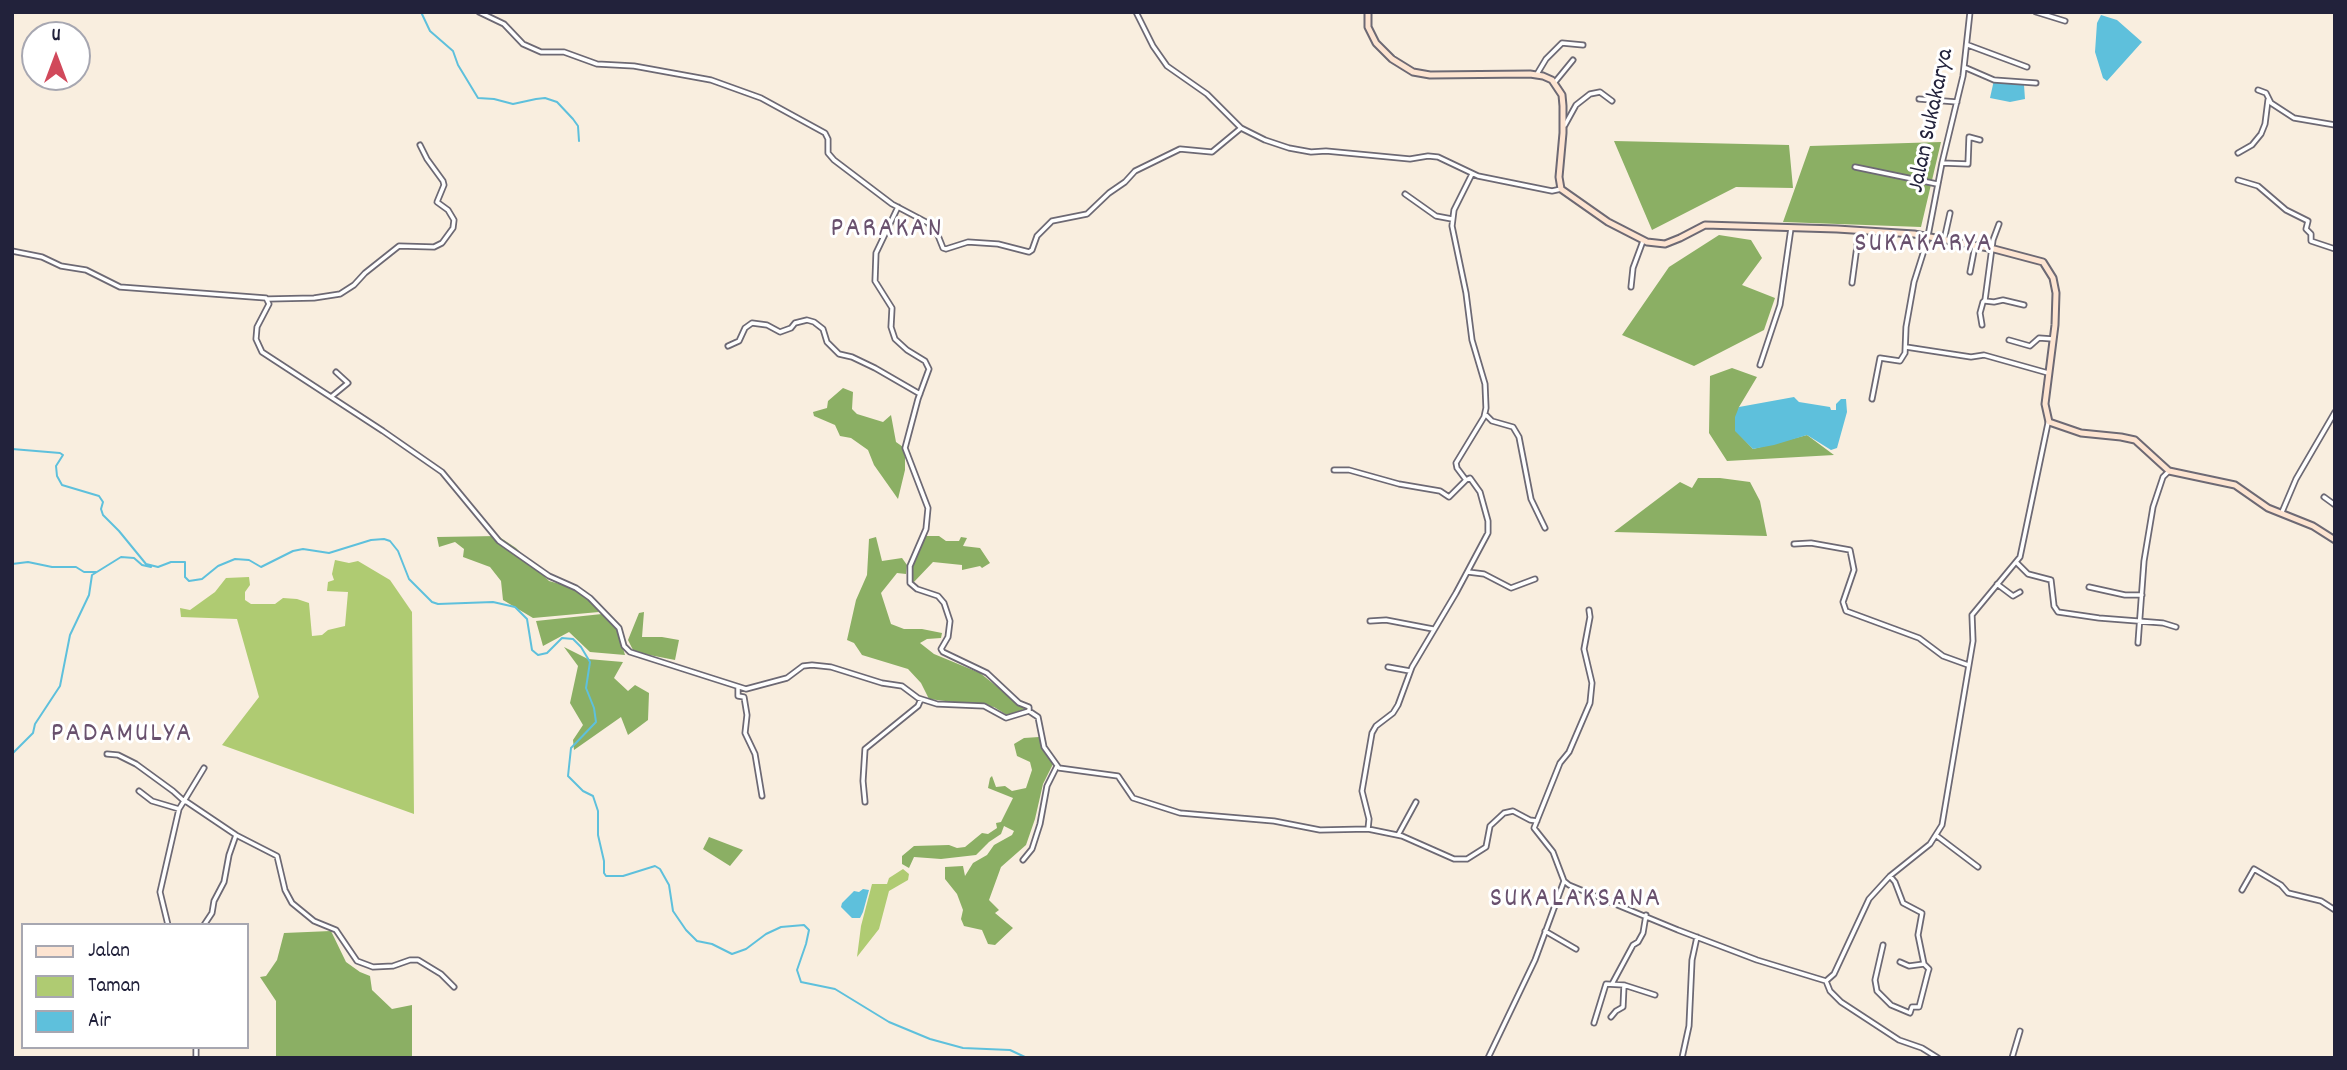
<!DOCTYPE html>
<html>
<head>
<meta charset="utf-8">
<style>
  body { margin:0 }
  #map { position:relative; width:2347px; height:1070px; overflow:hidden; background:#f9eedf; font-family:Dekko,sans-serif }
  canvas { display:block }
  .frame { position:absolute; inset:0; border:14px solid #22223b; pointer-events:none }
  .legend { position:absolute; left:21px; top:923px; width:228px; height:126px; box-sizing:border-box; background:#fff; border:2px solid #a7a7b1; margin:0; padding:9px 12px; list-style:none; font-size:21px; color:#22223b }
  .legend li { display:flex; align-items:center; gap:14px; height:35px }
  .legend b { width:35px; border:2px solid #a7a7b1 }
  .north { position:absolute; left:21px; top:21px; width:70px; height:70px; box-sizing:border-box; background:#fff; border:2px solid #a7a7b1; border-radius:50%; rotate:0deg; font-size:19px; font-weight:700; line-height:28px; text-align:center; color:#22223b }
  .north::after { content:''; display:block; margin:auto; width:24px; height:32px; background:#d1495b; clip-path:polygon(50% 0,100% 100%,50% 72%,0 100%) }
</style>
</head>
<body>
<div id="map">
<canvas width="2347" height="1070"></canvas>
<div class="frame"></div>
<ul class="legend">
<li><b style="height:9px;background:#fde4d1"></b>Jalan</li>
<li><b style="height:19px;background:#afcb72"></b>Taman</li>
<li><b style="height:19px;background:#5ec0dc"></b>Air</li>
</ul>
<div class="north">U</div>
</div>
<script>
const c = document.querySelector('canvas').getContext('2d');
c.lineJoin = 'round';
function fillPath(path, color) { c.fillStyle = color; c.fill(path, 'evenodd'); }
const poly = rows => new Path2D(rows.map(r => 'M' + r).join(''));
function trace(path, color, width, dash) { c.strokeStyle = color; c.lineWidth = width; c.lineCap = dash ? 'butt' : 'round'; c.setLineDash(dash || []); c.stroke(path); }
function write(font, color, halo, rows, align = 'center') {
  c.font = font + ' Dekko,sans-serif'; c.lineWidth = 6; c.setLineDash([]); c.textBaseline = 'middle'; c.strokeStyle = halo; c.fillStyle = color; for (const [text, x, y, turn = 0] of rows) {
    c.save(); c.translate(x, y); c.rotate((+turn || 0) * Math.PI / 180); c.textAlign = isNaN(turn) ? turn : align; if (halo) c.strokeText(text, 0, 0); c.fillText(text, 0, 0); c.restore();
  }
}
const green = poly([
  [335,560,349,563,358,561,390,580,412,612,414,814,222,745,259,697,237,619,181,617,180,608,190,610,215,592,226,578,249,577,250,585,245,592,245,600,251,604,275,604,283,598,297,599,309,603,312,636,322,635,328,630,345,626,348,592,327,591,328,582,334,580,332,574],
  [903,869,909,874,908,880,889,891,879,929,857,957,861,926,872,884,887,884,889,878]
]);
const forest = poly([
  [1614,141,1789,145,1793,188,1736,187,1652,230],
  [1941,142,1921,227,1783,222,1810,146],
  [1719,235,1751,240,1762,258,1742,285,1775,298,1764,330,1694,366,1622,335,1669,267],
  [1732,368,1757,377,1739,407,1736,431,1753,449,1807,435,1834,455,1727,461,1709,433,1710,376],
  [843,388,853,392,852,409,857,414,883,422,891,415,896,442,903,447,905,457,905,470,898,499,874,465,868,450,851,438,840,436,835,425,814,416,813,412,827,408,828,401],
  [1698,478,1720,478,1750,482,1760,501,1767,536,1614,532,1680,482,1692,488],
  [498,536,516,548,549,581,582,590,599,612,533,618,503,600,501,581,490,567,463,557,464,549,455,542,439,547,437,537],
  [926,536,939,536,946,541,959,541,961,537,967,538,963,546,980,548,990,563,982,568,980,566,962,570,962,565,933,562,913,583,913,564],
  [876,537,882,561,902,558,907,565,906,574,897,573,881,593,891,624,904,629,922,629,942,633,941,638,927,639,920,643,934,654,980,673,1025,709,1007,715,994,707,929,699,921,683,908,669,862,655,854,643,847,640,856,600,867,575,869,539],
  [644,612,642,637,662,637,679,640,675,660,634,652,628,640,639,613],
  [602,614,618,631,625,655,590,652,569,632,543,646,536,621],
  [564,647,588,659,623,662,614,678,628,691,635,685,649,693,648,720,628,735,621,717,574,750,573,740,583,725,570,703,578,666],
  [1039,737,1053,764,1043,784,1035,819,1026,845,1001,867,989,900,999,910,995,913,1013,928,995,945,988,944,982,930,964,926,961,919,963,910,957,894,945,879,945,867,963,866,965,876,973,863,987,855,994,845,1012,835,1014,831,1004,826,1001,834,989,842,976,855,941,859,914,857,909,868,902,864,902,856,914,846,949,845,957,848,965,847,982,833,988,834,997,828,996,823,1001,822,1013,798,988,788,990,778,992,776,996,787,1005,786,1012,791,1026,788,1032,770,1030,762,1017,756,1014,744,1024,738],
  [709,837,743,850,730,866,703,849],
  [331,931,346,962,360,972,370,976,372,990,392,1009,412,1005,412,1058,276,1058,276,1001,260,977,266,976,277,960,284,933]
]);
const water = poly([
  [2101,15,2117,20,2142,42,2107,81,2103,78,2095,52,2097,23],
  [1994,80,2024,85,2025,99,2010,102,1990,98],
  [1794,397,1799,402,1830,407,1831,410,1836,410,1836,404,1841,399,1846,399,1847,412,1837,448,1831,450,1807,435,1774,445,1753,449,1735,431,1735,417,1739,407],
  [863,889,869,890,863,912,860,918,852,918,841,907,842,903,854,891,859,892]
]);
const stream = poly([
  [421,12,430,31,453,51,458,65,478,98,494,99,513,104,536,99,545,98,557,102,573,119,578,126,579,141],
  [12,449,60,453,63,455,56,466,57,476,62,485,99,496,103,502,101,509,103,515,119,531,146,564,158,567,171,562,185,562,185,577,189,581,202,579,218,566,235,559,249,560,261,567,293,551,303,549,329,553,371,540,384,539,390,541,398,551,409,579,432,602,438,604,493,602,515,607,527,619,532,650,538,655,547,653,562,638,573,639,581,647,590,662,586,688,594,708,596,722,571,748,568,776,583,791,593,796,598,811,598,835,604,861,604,873,606,876,623,876,655,866,660,869,669,885,673,911,686,930,697,941,712,944,732,954,746,949,766,934,781,927,804,925,809,930,806,944,797,970,801,982,835,989,889,1022,930,1039,963,1048,1010,1050,1027,1058],
  [12,564,28,562,52,567,76,567,84,572,96,572],
  [12,754,33,733,35,724,60,686,70,635,89,595,92,575,121,557,134,558,142,565,151,567]
]);
const street = poly([
  [479,12,504,24,523,44,541,52,564,52,597,64,634,66,711,80,761,98,825,133,828,139,828,153,834,160,892,204,928,223,937,233,943,248,946,249,968,242,998,244,1029,252,1032,250,1037,236,1052,221,1087,214,1109,193,1125,182,1135,171,1180,149,1212,152,1241,128],
  [1136,12,1153,46,1167,66,1207,94,1241,128,1265,140,1289,148,1311,152,1326,151,1410,159,1428,156,1438,157,1478,176,1552,191,1561,189],
  [2036,12,2065,21],
  [1968,45,2027,67],
  [1964,67,1994,80,2036,83],
  [1537,74,1546,59,1562,43,1583,45],
  [1555,82,1573,60],
  [2258,90,2266,93,2271,103,2294,118,2335,125],
  [1919,99,1957,102],
  [1565,125,1576,105,1590,94,1600,92,1612,101],
  [2238,153,2252,145,2261,134,2265,124,2268,100],
  [1942,163,1968,164,1969,137,1980,140],
  [1855,167,1937,184],
  [2238,180,2258,186,2286,210,2308,221,2306,229,2311,234,2311,241,2335,249],
  [1405,194,1436,216,1452,219],
  [898,207,876,253,875,281,892,308,891,327,895,339,907,350,925,361,929,369,918,399,905,448,928,508,926,529,910,566,910,583,917,589,938,596,944,603,950,621,948,637,941,649,943,652,987,673,1019,703,1029,707,1029,711],
  [1944,240,1950,213],
  [12,251,42,257,61,266,86,270,120,287,266,298,269,304,257,327,256,339,262,352,383,431,442,472,499,541,549,576,576,588,590,598,619,628,624,646,630,652,746,689,787,678,803,666,812,665,831,667,882,683,902,686,918,698,937,704,984,706,1006,718,1029,711,1038,717,1044,747,1059,768,1118,776,1133,798,1180,813,1274,821,1320,830,1368,829,1402,836,1454,859,1467,859,1486,847,1490,826,1504,813,1513,811,1530,820,1537,821],
  [1970,272,1975,246],
  [1852,283,1859,231],
  [1631,287,1633,268,1643,241],
  [268,299,314,298,340,294,354,285,365,273,399,246,434,247,442,243,453,228,454,220,448,210,437,202,444,185,443,181,427,159,420,145],
  [1985,301,1994,302,2003,300,2024,305],
  [1982,325,1980,313,1983,302,1985,300,1993,240,1999,224],
  [2009,340,2030,346,2039,338,2053,339],
  [728,346,739,341,745,328,752,323,767,325,780,332,791,328,795,323,807,320,814,322,823,329,827,342,839,354,852,357,875,368,920,394],
  [1906,347,1971,357,1984,355,2048,373],
  [1760,365,1780,305,1791,228],
  [331,397,348,383,336,372],
  [1872,399,1880,358,1900,361,1905,353,1906,327,1914,282,1927,241,1942,163,1963,76,1970,12],
  [1485,414,1492,421,1513,427,1519,437,1531,499,1545,528],
  [1334,470,1349,470,1399,484,1440,491,1449,497,1466,480],
  [2324,497,2335,505],
  [2282,512,2296,479,2335,412],
  [1794,544,1811,543,1850,550,1854,570,1843,602,1846,611,1919,638,1943,656,1968,665],
  [2017,563,2028,574,2051,580,2054,606,2058,612,2099,618,2163,623,2176,627],
  [1468,572,1484,574,1511,588,1535,579],
  [1997,584,2013,596,2020,592],
  [2089,587,2125,595,2142,595],
  [1589,610,1590,617,1584,649,1592,683,1590,703,1569,752,1560,763,1534,828,1553,852,1564,881,1569,885,1678,930,1757,960,1826,981,1830,991,1841,1002,1899,1040,1922,1048,1938,1058],
  [1370,621,1386,620,1433,629],
  [2138,643,2144,561,2153,507,2163,477,2169,471],
  [1388,667,1410,671],
  [738,687,738,696,744,697,747,715,745,733,755,754,762,796],
  [107,754,118,755,136,764,173,791,184,801,204,768],
  [139,791,152,801,179,809],
  [865,802,863,781,865,749,918,706,921,699],
  [1368,829,1369,819,1362,791,1372,733,1376,726,1393,713,1398,705,1412,667,1456,593,1488,533,1488,521,1480,492,1470,478,1466,480,1457,468,1456,463,1484,417,1486,408,1485,384,1472,340,1466,293,1452,226,1454,210,1472,174],
  [1398,835,1416,802],
  [1937,836,1978,867],
  [1023,860,1032,849,1040,824,1047,786,1057,766],
  [1890,876,1895,882,1903,903,1922,913,1918,935,1924,964,1909,966,1900,962],
  [2242,890,2254,869,2281,885,2288,893,2321,901,2335,910],
  [168,925,160,892,179,809,184,801,187,802,236,835,277,856,285,890,292,903,314,921,336,930,357,961,373,967,393,966,410,960,418,960,441,974,454,987],
  [204,925,212,913,214,901,224,882,229,855,236,835],
  [1545,931,1576,949],
  [1883,945,1875,980,1877,991,1891,1005,1910,1013,1912,1007,1919,1007,1928,972,1929,969,1924,964],
  [1826,981,1834,974,1869,899,1890,876,1930,844,1942,825,1973,641,1972,615,2020,557,2048,423],
  [1612,984,1633,945,1638,942,1643,933,1646,915],
  [1611,1017,1616,1011,1623,1007,1624,985],
  [1594,1023,1606,984,1624,985,1655,995],
  [196,1058,196,1047],
  [1488,1058,1535,960,1564,881],
  [1682,1058,1689,1026,1692,960,1697,937],
  [2012,1058,2020,1031]
]);
const secondary = poly([
  [1368,12,1368,27,1376,43,1392,59,1413,72,1430,75,1530,74,1543,76,1552,80,1562,95,1563,106,1563,133,1559,177,1561,189,1608,222,1647,242,1665,244,1680,238,1705,225,1837,229,1914,234,1994,249,2043,262,2053,278,2056,293,2055,325,2045,404,2049,422,2081,433,2121,437,2135,440,2169,471,2235,485,2268,508,2313,526,2335,540]
]);
const streetNames = [
  ["Jalan Sukakarya",1933,121,-78]
];
const quarterNames = [
  ["PARAKAN",887,231],
  ["SUKAKARYA",1924,246],
  ["PADAMULYA",122,736],
  ["SUKALAKSANA",1576,901]
];
fillPath(green, '#afcb72');
fillPath(forest, '#8baf64');
fillPath(water, '#5ec0dc');
trace(stream, '#5ec0dc', 2);
trace(street, '#6d6974', 7);
trace(secondary, '#6d6974', 9);
trace(street, '#fff', 3.5);
trace(secondary, '#fde4d1', 5);
write('24px', '#22223b', '#fff', streetNames);
c.letterSpacing = '2px';
write('28px', '#69516e', '#fff', quarterNames);
c.letterSpacing = '0px';
</script>
</body>
</html>
